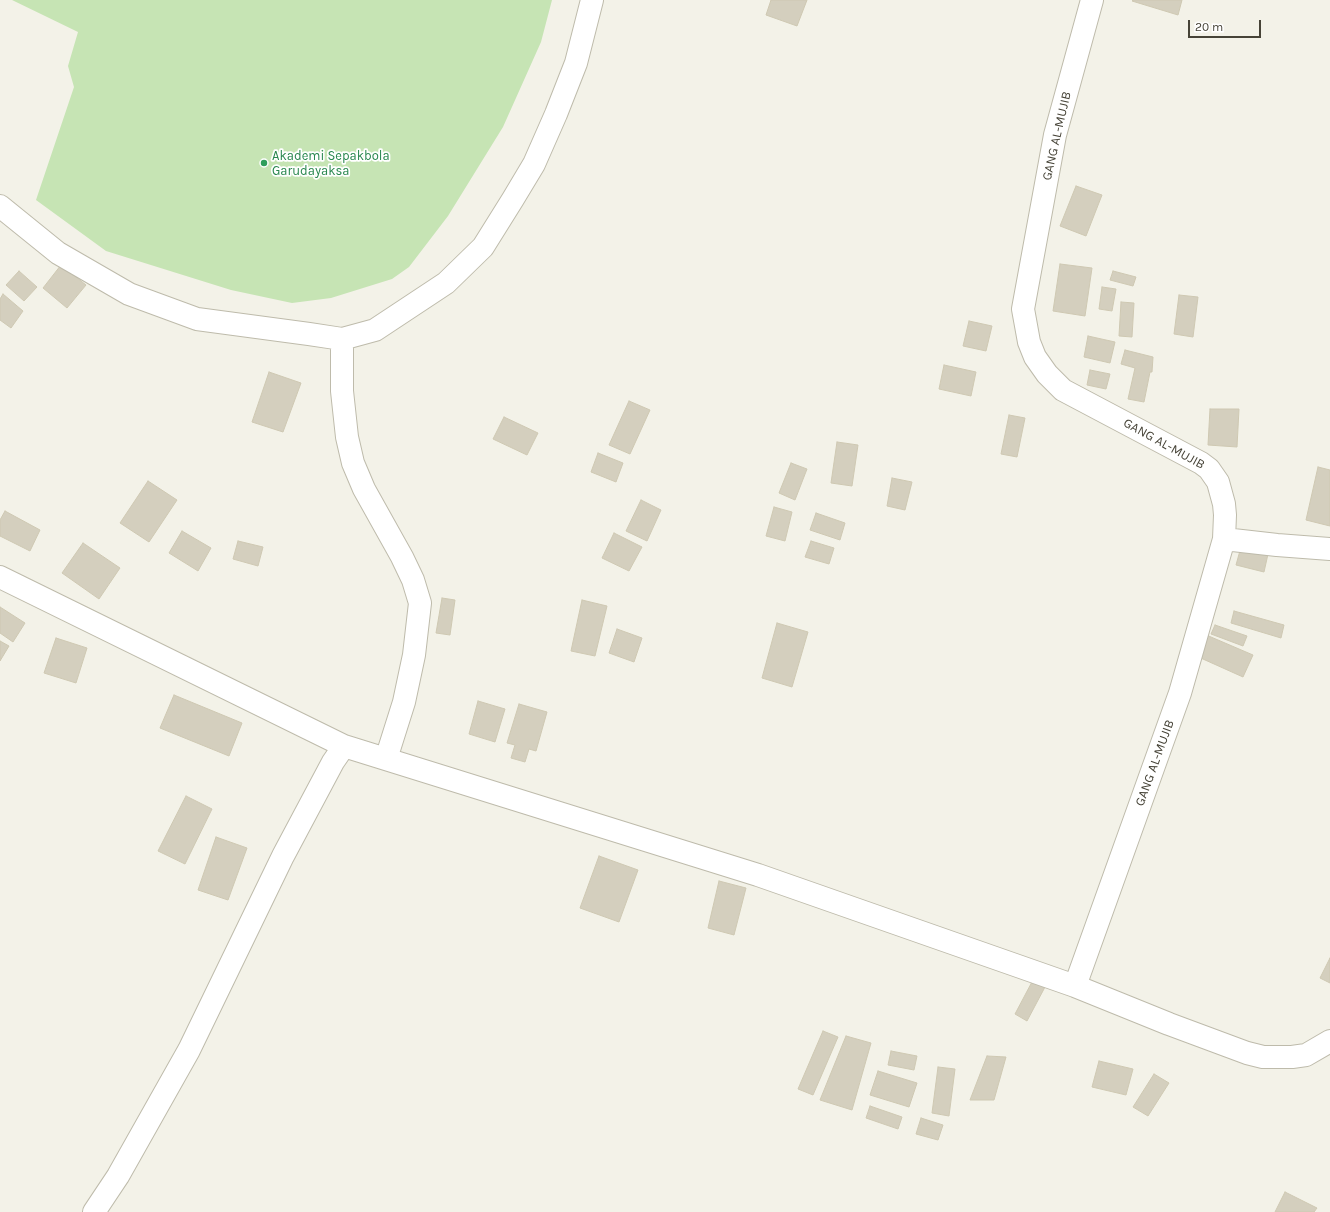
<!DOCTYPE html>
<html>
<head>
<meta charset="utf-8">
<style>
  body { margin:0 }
  #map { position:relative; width:1330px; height:1212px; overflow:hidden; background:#f3f2e8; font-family:Karla,sans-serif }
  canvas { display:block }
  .scale { position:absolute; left:1188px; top:20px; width:73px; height:18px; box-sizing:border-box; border:2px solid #464337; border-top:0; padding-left:5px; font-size:12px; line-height:14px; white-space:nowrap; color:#464337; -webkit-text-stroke:3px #fff; paint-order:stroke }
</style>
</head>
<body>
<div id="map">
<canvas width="1330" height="1212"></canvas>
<div class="scale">20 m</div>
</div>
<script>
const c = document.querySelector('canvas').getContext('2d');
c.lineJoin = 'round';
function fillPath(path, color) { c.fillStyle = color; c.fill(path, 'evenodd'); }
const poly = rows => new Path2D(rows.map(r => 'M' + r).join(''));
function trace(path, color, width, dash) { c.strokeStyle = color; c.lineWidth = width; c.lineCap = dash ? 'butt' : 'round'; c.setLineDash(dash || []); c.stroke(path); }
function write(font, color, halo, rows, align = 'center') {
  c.font = font + ' Karla,sans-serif'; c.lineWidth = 3.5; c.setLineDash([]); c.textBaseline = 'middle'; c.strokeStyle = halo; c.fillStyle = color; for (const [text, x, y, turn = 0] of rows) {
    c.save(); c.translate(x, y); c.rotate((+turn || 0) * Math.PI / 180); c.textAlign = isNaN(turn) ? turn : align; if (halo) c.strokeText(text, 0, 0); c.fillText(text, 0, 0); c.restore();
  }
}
const green = poly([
  [12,0,552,0,541,42,503,127,448,216,409,267,392,279,331,298,292,303,231,290,106,251,36,200,74,87,68,66,78,32]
]);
const building = poly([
  [771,0,807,0,797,26,766,15,771,0],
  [1133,0,1182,0,1178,15,1132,1,1133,0],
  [1076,186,1102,195,1086,236,1060,226,1076,186],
  [1060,264,1092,268,1085,316,1053,311,1060,264],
  [61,265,86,285,67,308,43,288,61,265],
  [19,271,37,287,24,301,6,285,19,271],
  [1113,271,1136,277,1133,286,1110,280,1113,271],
  [1102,287,1116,289,1112,311,1099,309,1102,287],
  [3,294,23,311,11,328,0,320,0,299,3,294],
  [1179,295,1198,297,1193,337,1174,334,1179,295],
  [1121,302,1134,303,1132,337,1119,336,1121,302],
  [969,321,992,326,986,351,963,346,969,321],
  [1088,336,1115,342,1110,363,1084,357,1088,336],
  [1125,350,1153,357,1152,372,1150,372,1144,402,1128,399,1135,368,1121,364,1125,350],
  [944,365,976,372,971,396,939,389,944,365],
  [1090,370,1110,374,1106,389,1087,385,1090,370],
  [269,372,301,383,283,432,252,422,269,372],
  [629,401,650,410,630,454,609,445,629,401],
  [1210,409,1239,409,1237,447,1208,445,1210,409],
  [1009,415,1025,418,1017,457,1001,454,1009,415],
  [504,417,538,433,527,455,493,439,504,417],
  [837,442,858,445,852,486,831,483,837,442],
  [598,453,623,463,616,482,591,472,598,453],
  [791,463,807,469,795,500,779,493,791,463],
  [1318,467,1330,470,1330,526,1306,520,1318,467],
  [892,478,912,482,905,510,887,506,892,478],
  [148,481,177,500,149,542,120,523,148,481],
  [641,500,661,510,647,541,626,531,641,500],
  [774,507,792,512,785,541,766,536,774,507],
  [5,511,40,530,30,551,0,536,0,520,5,511],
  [816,513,845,523,840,540,810,530,816,513],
  [182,531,211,548,198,571,169,553,182,531],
  [614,533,642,547,629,571,602,558,614,533],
  [238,541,263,547,258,566,233,559,238,541],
  [811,541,834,548,829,564,805,557,811,541],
  [83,543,120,568,99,599,62,573,83,543],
  [1241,547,1268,554,1264,572,1236,565,1241,547],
  [442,598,455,600,450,635,436,633,442,598],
  [582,600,607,606,595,656,571,651,582,600],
  [0,607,25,623,13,642,0,633,0,607],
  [1234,611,1284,625,1281,638,1231,623,1234,611],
  [777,623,808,632,792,687,762,678,777,623],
  [1215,625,1247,636,1243,646,1211,634,1215,625],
  [617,629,642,638,634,662,609,653,617,629],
  [1204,634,1253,655,1243,677,1194,655,1204,634],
  [56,638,87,648,76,683,44,673,56,638],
  [0,641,9,646,0,661,0,641],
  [174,695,242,723,229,756,160,728,174,695],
  [478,701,505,709,495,742,469,734,478,701],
  [519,704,547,712,536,751,529,749,525,762,511,758,515,745,507,743,519,704],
  [186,796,212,809,185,864,158,851,186,796],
  [216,837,247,848,228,900,198,890,216,837],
  [599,856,638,870,619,922,580,908,599,856],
  [719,881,746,888,734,935,708,928,719,881],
  [1330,958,1330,983,1320,978,1330,958],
  [1033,980,1045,987,1027,1021,1015,1014,1033,980],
  [823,1031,838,1037,813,1095,798,1089,823,1031],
  [846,1036,871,1043,852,1110,820,1100,846,1036],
  [891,1051,917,1056,914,1070,888,1065,891,1051],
  [987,1056,1006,1057,994,1100,970,1100,987,1056],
  [1099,1061,1133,1069,1126,1095,1092,1087,1099,1061],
  [938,1067,955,1069,949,1116,932,1113,938,1067],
  [878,1071,917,1083,909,1107,870,1095,878,1071],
  [1154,1074,1169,1083,1148,1116,1133,1107,1154,1074],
  [870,1106,902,1117,898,1129,866,1118,870,1106],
  [921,1118,943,1125,938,1140,916,1134,921,1118],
  [1285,1192,1317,1208,1314,1212,1275,1212,1285,1192]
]);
const street = poly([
  [0,206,58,253,129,294,197,319,309,334,342,339,375,330,446,283,483,247,513,199,534,164,556,114,576,63,592,0],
  [342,339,342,391,347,437,353,463,364,489,402,557,413,580,420,603,414,655,404,702,386,759],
  [1224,539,1277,545,1330,549],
  [0,577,344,746],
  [1075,986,1180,693,1224,539,1225,515,1224,504,1218,482,1209,469,1201,463,1063,390,1047,374,1035,357,1029,342,1023,309,1055,135,1092,0],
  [94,1212,118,1176,189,1050,283,856,333,762,344,746,758,875,1075,986,1169,1024,1247,1053,1263,1057,1292,1057,1306,1055,1330,1041]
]);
const markers = [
  [264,163,4,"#2e9e5b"]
];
const streetNames = [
  ["GANG AL-MUJIB",1057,136,-77],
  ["GANG AL-MUJIB",1164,444,29],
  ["GANG AL-MUJIB",1155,763,-70]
];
const leisureNames = [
  ["Akademi Sepakbola",272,156],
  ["Garudayaksa",272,171]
];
fillPath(green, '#c6e4b4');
fillPath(building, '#d4cfbe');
trace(building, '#cec8b2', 1);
trace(street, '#bebbab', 24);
trace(street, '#fff', 22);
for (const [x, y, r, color] of markers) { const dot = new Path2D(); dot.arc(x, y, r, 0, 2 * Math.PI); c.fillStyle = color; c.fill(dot); trace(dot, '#fff', 1.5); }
write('13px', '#464337', '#fff', streetNames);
write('13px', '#27864d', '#fff', leisureNames, 'left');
</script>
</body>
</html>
